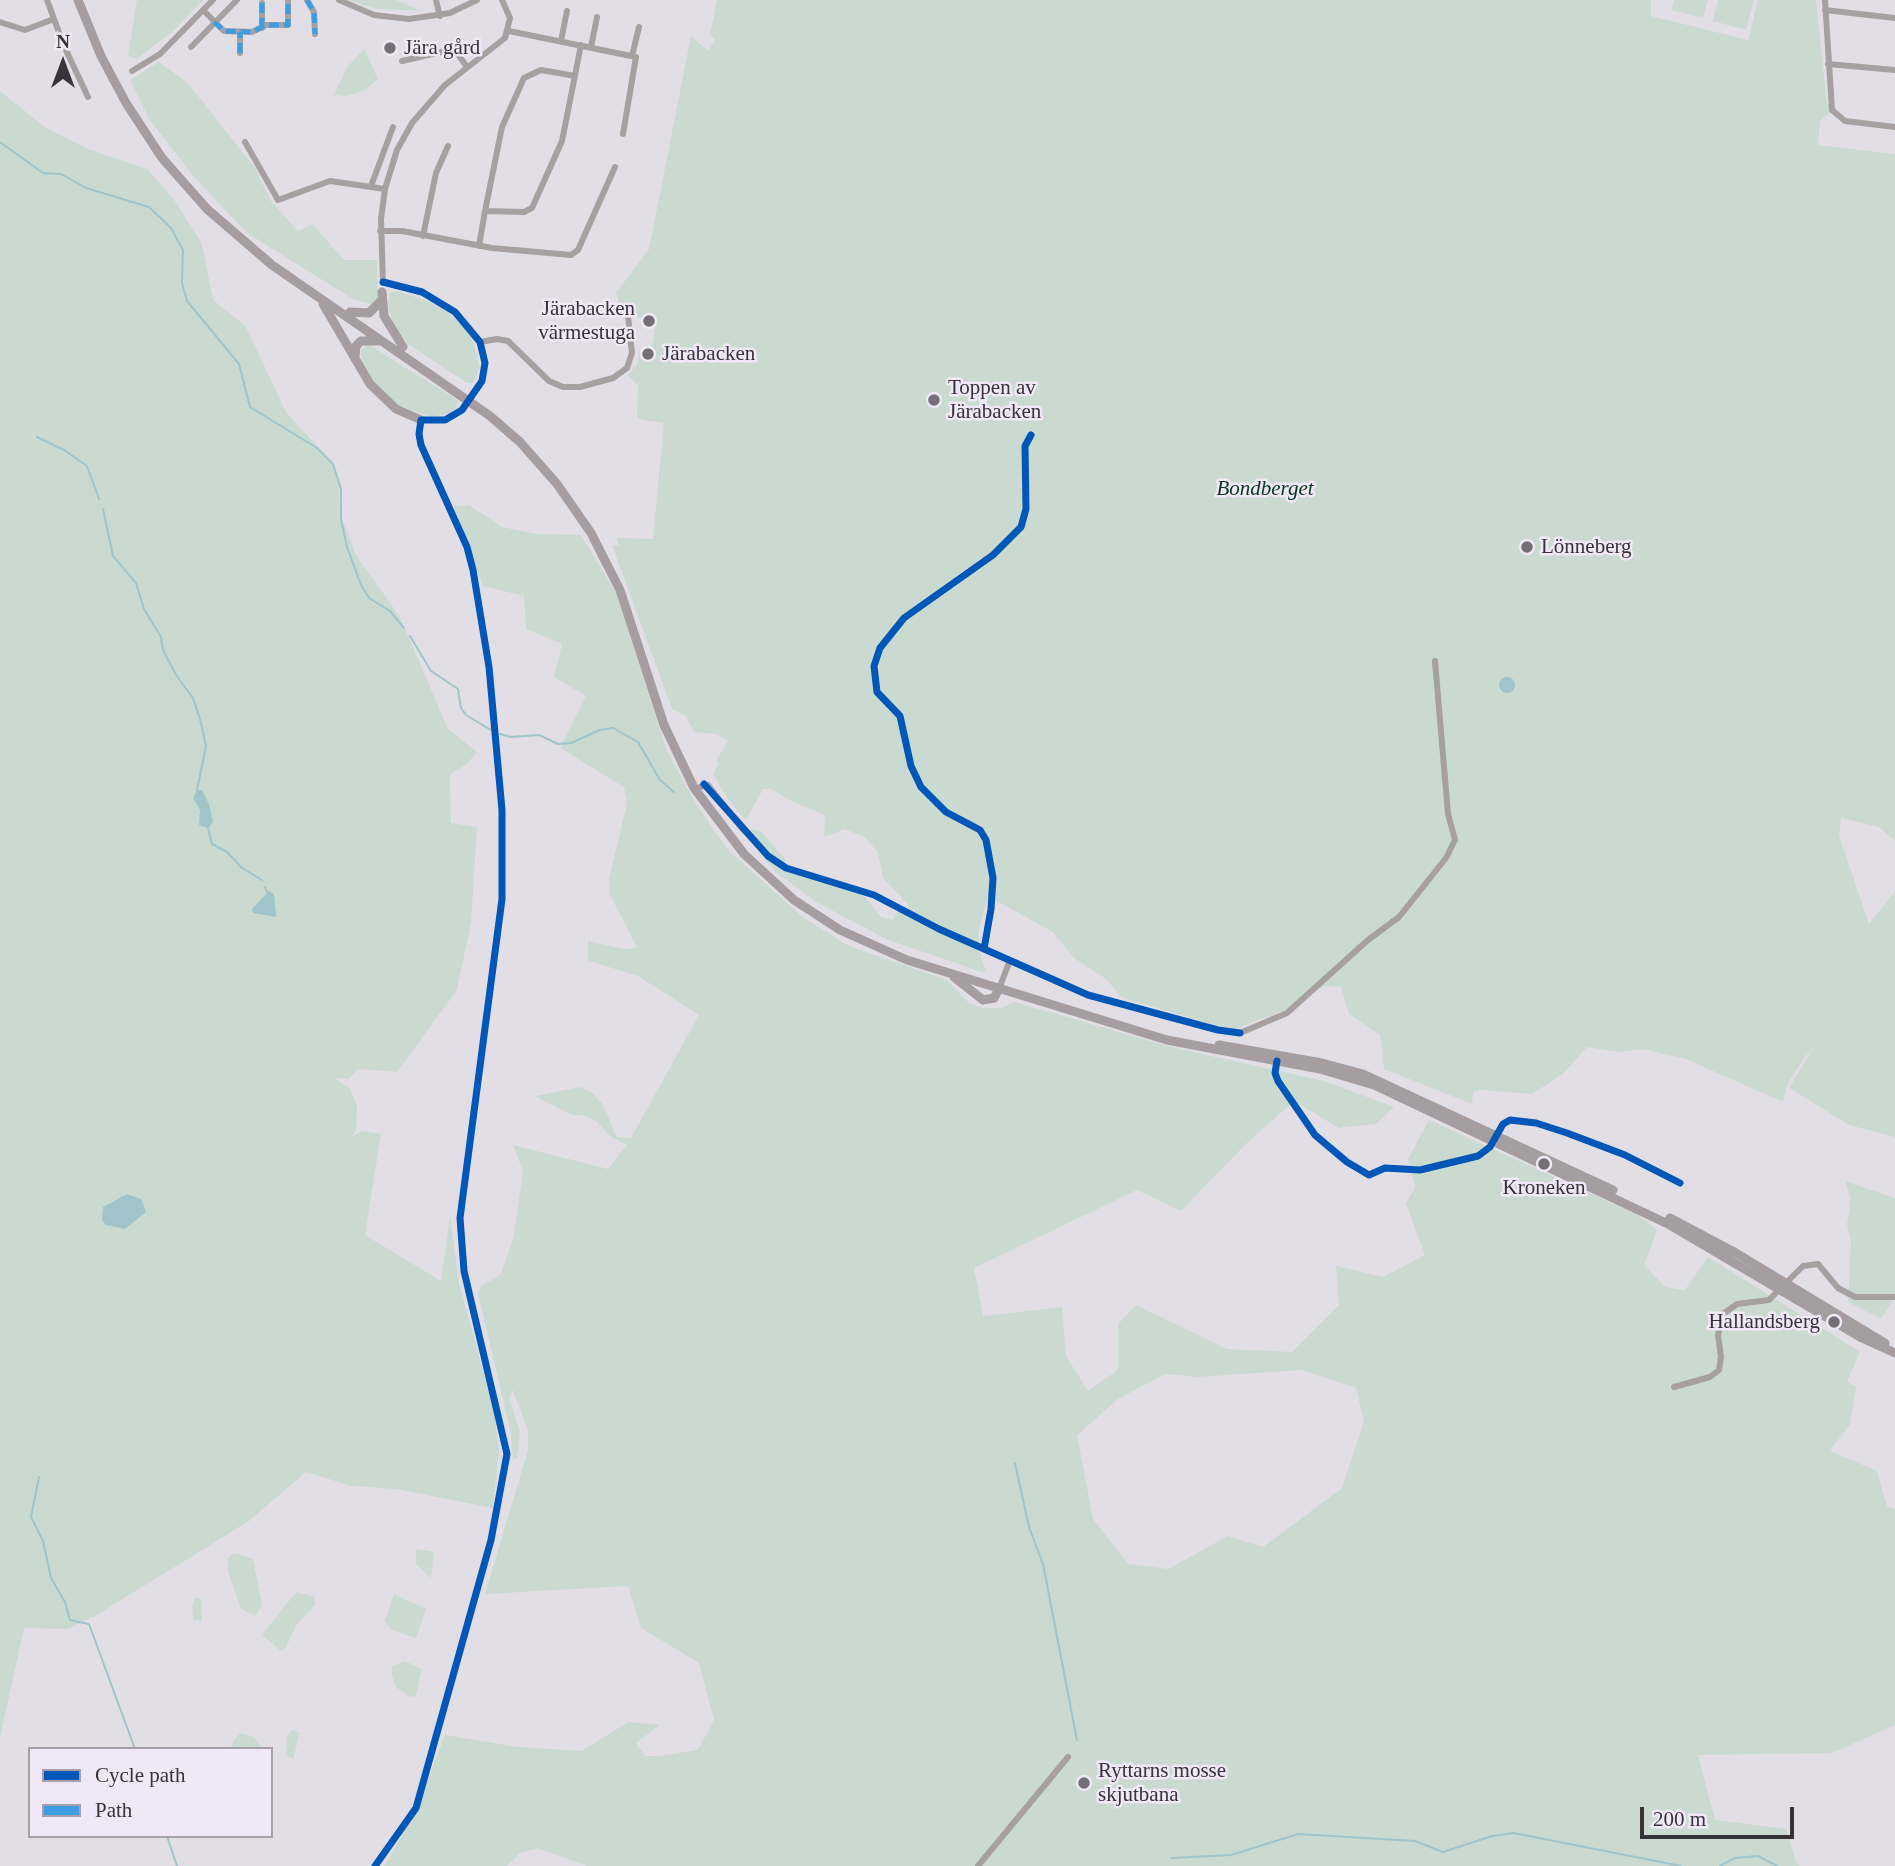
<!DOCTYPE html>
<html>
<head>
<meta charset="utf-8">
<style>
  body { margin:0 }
  #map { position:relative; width:1895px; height:1866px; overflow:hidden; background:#e2dee6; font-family:Georgia,serif }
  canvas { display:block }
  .legend { position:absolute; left:28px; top:1747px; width:245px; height:91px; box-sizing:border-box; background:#f0e8f6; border:2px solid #a6a0aa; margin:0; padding:9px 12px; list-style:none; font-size:21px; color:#363339 }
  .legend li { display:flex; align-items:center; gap:14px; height:35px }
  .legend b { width:35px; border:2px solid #a6a0aa }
  .north { position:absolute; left:28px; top:28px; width:70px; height:70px; -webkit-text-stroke:5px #f0e8f6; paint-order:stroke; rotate:0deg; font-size:19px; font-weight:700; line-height:28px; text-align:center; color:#363339 }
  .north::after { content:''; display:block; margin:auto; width:24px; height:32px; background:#363339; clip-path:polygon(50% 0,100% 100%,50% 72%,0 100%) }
  .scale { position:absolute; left:1640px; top:1807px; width:154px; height:32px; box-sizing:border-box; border:4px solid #363339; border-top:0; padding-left:9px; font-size:21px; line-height:24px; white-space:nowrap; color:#363339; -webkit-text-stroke:5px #f0e8f6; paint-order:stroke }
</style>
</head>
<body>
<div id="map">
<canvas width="1895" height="1866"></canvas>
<ul class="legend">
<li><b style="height:9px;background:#0057b8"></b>Cycle path</li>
<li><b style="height:9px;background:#3e9de2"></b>Path</li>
</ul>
<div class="north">N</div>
<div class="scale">200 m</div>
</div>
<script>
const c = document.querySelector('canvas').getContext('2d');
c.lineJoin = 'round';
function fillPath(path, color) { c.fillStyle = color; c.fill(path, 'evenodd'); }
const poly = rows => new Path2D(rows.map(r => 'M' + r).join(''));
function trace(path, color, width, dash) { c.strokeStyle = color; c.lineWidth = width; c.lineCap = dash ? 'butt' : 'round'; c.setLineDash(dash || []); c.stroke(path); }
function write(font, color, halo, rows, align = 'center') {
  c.font = font + ' Georgia,serif'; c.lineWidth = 5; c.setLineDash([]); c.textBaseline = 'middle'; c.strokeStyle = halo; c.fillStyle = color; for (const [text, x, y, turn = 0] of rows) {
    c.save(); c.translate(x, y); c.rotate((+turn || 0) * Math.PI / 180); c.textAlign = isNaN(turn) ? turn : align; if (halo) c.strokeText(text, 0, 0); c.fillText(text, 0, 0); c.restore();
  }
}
const green = poly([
  [137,0,203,0,172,32,137,59,128,56],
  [349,0,396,0,421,11,377,9],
  [717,0,1651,0,1651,16,1748,40,1758,0,1816,0,1827,105,1834,102,1835,109,1820,121,1818,145,1895,154,1895,841,1879,827,1841,818,1839,835,1869,924,1895,891,1895,1137,1849,1125,1789,1088,1812,1050,1835,1025,1805,1057,1789,1081,1783,1102,1686,1059,1643,1049,1619,1052,1587,1047,1563,1074,1532,1094,1480,1090,1473,1092,1472,1104,1384,1069,1380,1035,1349,1014,1341,987,1324,986,1285,1010,1235,1029,1215,1025,1121,997,1106,979,1074,958,1053,932,993,899,989,894,979,929,978,950,986,970,982,972,888,940,816,902,776,872,758,852,751,829,761,831,785,859,784,870,864,896,881,917,893,920,897,912,910,912,908,904,883,878,878,853,866,838,845,829,824,837,825,815,793,802,771,789,763,789,746,820,729,801,713,774,719,763,716,761,728,741,716,734,694,732,686,716,672,709,612,545,619,545,617,538,653,539,664,423,642,420,637,417,638,386,628,375,638,363,639,350,648,355,651,351,656,323,634,316,619,303,616,293,649,249,691,36,708,51,715,40,710,34],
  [1674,0,1708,0,1703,18,1671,10],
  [1718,0,1754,0,1746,30,1713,21],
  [364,49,378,79,365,90,346,96,334,95,348,66],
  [159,62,187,82,255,168,271,201,298,231,313,224,344,260,377,260,378,299,373,305,353,299,247,233,194,177,149,119,130,80],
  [0,91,46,128,88,149,147,169,173,198,202,244,213,300,245,325,287,414,327,456,338,474,341,516,356,555,400,617,448,729,477,752,467,764,450,774,451,823,477,827,471,922,457,990,397,1072,358,1069,349,1079,334,1078,350,1088,357,1106,356,1131,349,1138,362,1131,381,1134,365,1235,441,1281,450,1216,459,1283,494,1410,499,1450,493,1508,396,1489,351,1486,306,1472,249,1521,95,1616,68,1629,24,1628,0,1738],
  [397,291,431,302,450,314,471,334,480,367,473,383,467,383,408,344,394,327,388,307,389,293],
  [368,344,459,401,456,407,450,413,431,417,400,406,375,385,361,362,361,350],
  [469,505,502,527,537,534,581,535,616,593,667,751,696,804,729,851,804,918,849,946,947,980,969,1003,982,1008,1002,1008,1014,1002,1175,1048,1324,1081,1394,1107,1376,1124,1339,1128,1294,1101,1246,1144,1181,1211,1137,1190,974,1268,983,1316,1062,1307,1066,1356,1088,1391,1118,1370,1118,1324,1136,1305,1227,1349,1292,1352,1339,1305,1336,1266,1383,1277,1425,1255,1406,1204,1415,1187,1408,1159,1429,1120,1638,1215,1657,1230,1644,1265,1665,1287,1685,1290,1708,1257,1860,1352,1847,1382,1856,1386,1850,1424,1830,1451,1877,1471,1887,1506,1895,1509,1895,1725,1832,1753,1698,1755,1715,1820,1786,1829,1796,1862,1800,1866,587,1866,538,1848,520,1853,507,1866,384,1866,416,1811,445,1735,518,1747,582,1751,628,1722,660,1725,636,1743,645,1756,659,1756,698,1750,714,1720,699,1663,641,1628,628,1586,485,1594,528,1450,528,1430,512,1389,509,1398,520,1432,517,1458,513,1459,510,1429,478,1293,481,1286,500,1275,513,1240,523,1171,513,1145,608,1169,627,1145,611,1137,596,1121,583,1115,572,1115,535,1096,580,1087,593,1093,603,1105,617,1137,631,1138,699,1015,638,976,589,961,588,958,588,941,623,949,637,948,610,895,609,879,627,803,624,787,560,748,586,696,554,677,562,644,526,629,524,596,483,586,454,506],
  [1302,1370,1356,1388,1364,1422,1342,1488,1263,1547,1228,1536,1168,1569,1128,1564,1093,1519,1077,1435,1118,1399,1165,1374,1197,1377],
  [1845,1181,1895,1198,1895,1297,1881,1319,1848,1302,1851,1241,1847,1224,1851,1198],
  [416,1549,434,1552,431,1578,416,1564],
  [234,1553,253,1559,262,1604,256,1616,241,1609,228,1571,228,1558],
  [296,1592,313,1596,316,1604,297,1624,285,1649,281,1651,262,1635],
  [394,1594,426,1609,416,1638,391,1630,385,1620],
  [195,1598,200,1598,202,1602,202,1621,193,1620,192,1606],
  [405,1661,421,1669,418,1687,415,1696,410,1697,396,1687,392,1675,392,1666],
  [292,1730,300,1733,293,1759,286,1755,287,1737],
  [241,1733,254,1737,263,1749,231,1749,234,1739]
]);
const water = poly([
  '1499 685a8 8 0 1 1 16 0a8 8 0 1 1-16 0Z',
  [197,790,202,790,209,804,213,822,208,828,199,825,200,810,193,798],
  [269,891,274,894,276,917,253,913,252,909],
  [127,1194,141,1199,146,1212,125,1229,106,1225,102,1220,103,1207]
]);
const stream = poly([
  [0,142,43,173,61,174,86,188,149,207,171,228,183,250,182,283,187,301,239,364,250,407,317,448,333,464,341,489,341,520,347,547,361,585,369,598,390,611,404,628],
  [37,437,64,450,87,466,99,499],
  [103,509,113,556,136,583,144,609,161,637,163,650,176,675,193,698,200,719,206,746,197,790],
  [410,636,431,671,458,689,461,708,466,715,491,730],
  [500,734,511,737,539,735,558,744,571,743,600,730,613,728,638,742,660,780,674,792],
  [208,828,212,844,227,852,242,868,262,880],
  [265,887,267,892],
  [1015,1463,1029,1527,1043,1564,1077,1740],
  [39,1477,31,1517,43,1541,51,1578,65,1602,70,1620,89,1624,135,1749],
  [167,1836,177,1866],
  [1171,1858,1231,1855,1298,1834,1415,1841,1443,1852,1492,1836,1514,1833,1681,1866],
  [1720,1866,1735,1858,1758,1856,1777,1866]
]);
const minor = poly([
  [47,0,64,46,88,97],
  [307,0,314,12,315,34],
  [339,0,374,15,409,19,450,13,477,0],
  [436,0,440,16],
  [1825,0,1832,110,1845,121,1895,127],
  [203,10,224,31,252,32,266,25,288,25,288,1],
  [1825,10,1895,18],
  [0,22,25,30,54,19],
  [262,28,262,3],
  [509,31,636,57,623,134],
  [561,41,567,11],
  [191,47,237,0],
  [591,47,597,17],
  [240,53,240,32],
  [632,56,639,27],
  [402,61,450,50,457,53,467,67],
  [1828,64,1895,70],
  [132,71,160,54,213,0],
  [575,76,541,70,524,78,502,127,485,211,524,212,532,208,562,141,581,45],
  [245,142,278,200,330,181,385,189],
  [371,186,393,127],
  [380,231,402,231,492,248,571,255,578,250,615,167],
  [423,236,436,173,448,146],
  [479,246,485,211],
  [383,283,381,219,385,189,397,150,412,123,445,85,505,38,510,18,502,0],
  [480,342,497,339,508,341,549,381,563,387,580,387,613,378,627,368,632,353,628,316],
  [700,787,708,785,741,827,768,856,786,868,874,895,939,929,1088,995,1218,1030,1240,1033,1287,1013,1368,940,1399,917,1446,858,1455,840,1448,814,1435,661],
  [984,949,991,909,993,878,986,840,980,830,946,812,921,787,911,766,900,716,877,692,874,666,880,648,904,618,993,555,1021,527,1026,509,1025,446,1031,435],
  [999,989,1010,960],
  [1277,1061,1275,1073,1278,1081,1315,1135,1347,1162,1369,1175,1385,1168,1420,1170,1478,1156,1490,1147,1503,1124,1510,1120,1536,1123,1567,1133,1625,1155,1680,1183],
  [1674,1387,1710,1377,1719,1370,1721,1357,1718,1335,1723,1314,1737,1304,1769,1300,1803,1266,1818,1264,1838,1288,1855,1297,1895,1297],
  [375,1866,416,1808,491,1540,507,1454,464,1271,460,1218,502,899,502,810,489,667,473,570,467,547,421,445,419,434,421,420,445,420,462,410,482,381,485,363,480,342,455,312,422,292,383,282],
  [978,1866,1068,1757]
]);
const highway = poly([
  [78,0,101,56,126,103,162,158,207,209,272,265,490,416,520,442,557,484,591,533,620,590,664,725,694,788,744,854,794,900,840,930,907,960,1167,1040,1320,1069,1374,1085,1670,1225,1862,1338,1895,1353],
  [382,292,384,316,403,347],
  [323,304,370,384,396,409,421,420],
  [350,312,369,313,381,301],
  [355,358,356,346,361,341,379,341],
  [954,977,983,1000,994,998,999,989],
  [1219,1045,1322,1063,1363,1074,1613,1190],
  [1670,1218,1736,1253,1885,1343]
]);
const quiet = poly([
  [307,0,314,12,315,34],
  [214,22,224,31,252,32,266,25,288,25,288,1],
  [262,28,262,3],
  [240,53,240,32]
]);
const cycleway = poly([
  [704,784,768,856,786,868,874,895,939,929,1088,995,1218,1030,1240,1033],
  [984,949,991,909,993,878,986,840,980,830,946,812,921,787,911,766,900,716,877,692,874,666,880,648,904,618,993,555,1021,527,1026,509,1025,446,1031,435],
  [1277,1061,1275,1073,1278,1081,1315,1135,1347,1162,1369,1175,1385,1168,1420,1170,1478,1156,1490,1147,1503,1124,1510,1120,1536,1123,1567,1133,1625,1155,1680,1183],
  [375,1866,416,1808,491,1540,507,1454,464,1271,460,1218,502,899,502,810,489,667,473,570,467,547,421,445,419,434,421,420,445,420,462,410,482,381,485,363,480,342,455,312,422,292,383,282]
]);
const markers = [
  [390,48,7,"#726f76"],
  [649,321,7,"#726f76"],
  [648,354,7,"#726f76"],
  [934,400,7,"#726f76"],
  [1527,547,7,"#726f76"],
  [1544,1164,7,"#726f76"],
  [1834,1322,7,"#726f76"],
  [1084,1783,7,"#726f76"]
];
const poiNames = [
  ["Jära gård",404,48],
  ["Järabacken",635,309,"right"],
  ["värmestuga",635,333,"right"],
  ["Järabacken",662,354],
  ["Toppen av",948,388],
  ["Järabacken",948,412],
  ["Lönneberg",1541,547],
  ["Kroneken",1544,1188,"center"],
  ["Hallandsberg",1820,1322,"right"],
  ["Ryttarns mosse",1098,1771],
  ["skjutbana",1098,1795]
];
const parkNames = [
  ["Bondberget",1265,489]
];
fillPath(green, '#cadad1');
fillPath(water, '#a0c4ca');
trace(stream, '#a0c4ca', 2);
trace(minor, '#a6a0a0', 6);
trace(highway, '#a59d9f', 9);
trace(quiet, '#3e9de2', 5, [10, 5]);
trace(cycleway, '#0057b8', 7);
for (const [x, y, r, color] of markers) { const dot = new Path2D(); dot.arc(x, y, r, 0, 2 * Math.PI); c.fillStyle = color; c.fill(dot); trace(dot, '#f0e8f6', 2.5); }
write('21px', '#363339', '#f0e8f6', poiNames, 'left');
write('italic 21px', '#07371d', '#f0e8f6', parkNames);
</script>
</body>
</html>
